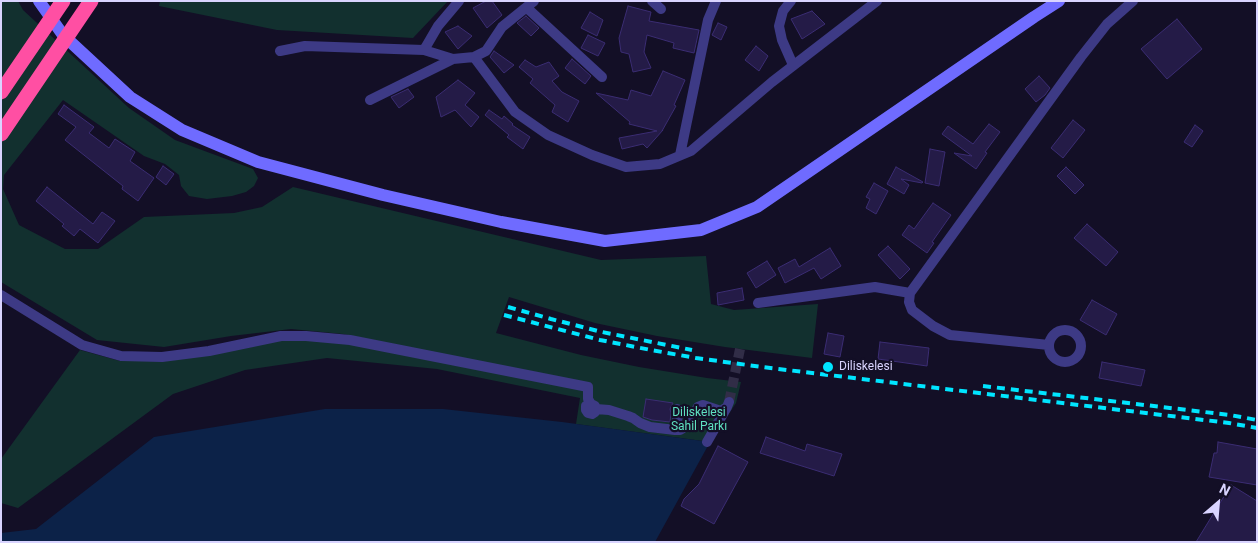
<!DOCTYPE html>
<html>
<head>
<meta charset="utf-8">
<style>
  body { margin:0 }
  #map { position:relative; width:1258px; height:543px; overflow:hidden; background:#130f26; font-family:Roboto,sans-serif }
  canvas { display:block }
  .frame { position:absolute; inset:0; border:2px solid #d9d4ff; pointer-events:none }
  .north { position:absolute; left:1193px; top:478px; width:50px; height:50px; -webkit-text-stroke:4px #130f26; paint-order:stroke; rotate:27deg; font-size:14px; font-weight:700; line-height:20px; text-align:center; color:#d9d4ff }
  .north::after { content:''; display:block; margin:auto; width:18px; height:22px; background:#d9d4ff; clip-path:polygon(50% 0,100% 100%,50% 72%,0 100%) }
</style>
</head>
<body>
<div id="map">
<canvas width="1258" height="543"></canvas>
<div class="frame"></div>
<div class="north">N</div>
</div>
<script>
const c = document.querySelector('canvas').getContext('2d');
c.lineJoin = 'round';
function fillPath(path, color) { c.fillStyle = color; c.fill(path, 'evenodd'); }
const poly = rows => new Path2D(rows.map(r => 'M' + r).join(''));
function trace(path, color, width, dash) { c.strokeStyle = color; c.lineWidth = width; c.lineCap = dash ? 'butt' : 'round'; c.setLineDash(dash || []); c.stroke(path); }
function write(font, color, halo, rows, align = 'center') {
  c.font = font + ' Roboto,sans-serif'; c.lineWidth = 4.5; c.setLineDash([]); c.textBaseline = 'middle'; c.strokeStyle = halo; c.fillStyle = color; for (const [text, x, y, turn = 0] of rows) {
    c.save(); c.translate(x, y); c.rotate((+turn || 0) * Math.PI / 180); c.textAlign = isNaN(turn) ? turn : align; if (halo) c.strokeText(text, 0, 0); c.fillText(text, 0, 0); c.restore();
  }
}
const green = poly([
  [1,1,18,1,23,10,129,108,175,140,253,169,258,178,254,186,246,192,232,196,207,199,189,196,181,186,179,175,165,164,144,156,63,100,4,175,3,189,19,225,65,249,98,249,144,217,234,213,262,207,293,187,601,260,706,256,711,304,734,310,818,304,812,358,725,347,657,336,595,323,509,297,496,333,581,355,639,367,707,378,741,382,736,403,710,442,576,424,580,398,437,369,327,358,245,370,173,394,18,508,1,503,1,459,80,350,120,361,281,340,350,342,592,385,343,334,291,329,231,336,164,347,97,340,1,282],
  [160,1,448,1,413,38,277,30,159,6]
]);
const water = poly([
  [325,409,443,409,562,422,710,442,655,542,1,542,1,533,36,529,154,437]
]);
const building = poly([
  [486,1,492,1,502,15,487,28,473,8,486,1],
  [628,6,651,12,649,21,699,30,694,53,673,48,674,43,647,35,644,52,651,68,633,72,629,54,621,52,619,38,628,6],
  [812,11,825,24,802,39,791,19,812,11],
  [590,12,603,20,597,36,581,28,590,12],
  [526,16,539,28,531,36,517,23,526,16],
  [1177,19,1202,49,1167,79,1141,49,1177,19],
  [718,23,727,27,721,40,712,35,718,23],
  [458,26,472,36,458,49,445,32,458,26],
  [588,35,605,43,598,56,581,48,588,35],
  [756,46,768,56,759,71,745,60,756,46],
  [494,51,514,65,504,73,490,57,494,51],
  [572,59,591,76,585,84,565,68,572,59],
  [525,60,536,67,549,62,559,76,552,81,562,92,579,101,568,122,552,112,555,105,530,83,533,79,519,67,525,60],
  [663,71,685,80,674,105,676,106,662,131,663,130,647,148,643,144,622,149,619,138,657,131,629,124,630,122,596,93,628,100,631,90,651,96,663,71],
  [1039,76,1050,88,1045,95,1036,102,1025,89,1039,76],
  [458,80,475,93,465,105,479,117,471,127,455,110,441,117,436,97,458,80],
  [408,89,414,97,399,108,391,97,408,89],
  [64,105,94,127,89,133,109,148,115,139,135,152,130,161,154,178,138,201,122,189,123,186,65,140,76,127,58,114,64,105],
  [489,110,502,119,504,116,513,124,512,125,530,137,523,149,507,137,509,135,485,115,489,110],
  [1073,120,1085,130,1063,158,1051,148,1073,120],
  [989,124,1000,132,985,152,987,153,976,169,954,153,972,156,942,134,948,126,973,144,989,124],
  [1195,125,1203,131,1192,147,1184,142,1195,125],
  [930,149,945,152,939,186,925,183,930,149],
  [163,166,174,174,166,185,156,177,163,166],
  [896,167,923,182,922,183,901,179,909,185,904,194,887,184,896,167],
  [1066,167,1084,185,1075,194,1057,176,1066,167],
  [874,183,888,191,876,214,866,208,870,199,866,197,874,183],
  [47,187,93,224,102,212,115,221,98,243,80,229,74,236,62,226,64,224,36,201,47,187],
  [933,203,951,215,932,242,934,243,927,253,902,235,909,225,914,229,933,203],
  [1087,224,1118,252,1106,266,1074,238,1087,224],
  [888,246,910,269,900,279,878,255,888,246],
  [830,248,841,266,821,279,814,268,785,283,778,268,795,259,799,267,830,248],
  [767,261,776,275,756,288,747,273,767,261],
  [742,288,744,300,718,305,717,293,742,288],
  [1092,300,1117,314,1106,335,1080,320,1092,300],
  [828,333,844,336,840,357,824,354,828,333],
  [880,342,929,348,927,366,878,359,880,342],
  [1102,362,1145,370,1141,386,1099,378,1102,362],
  [646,399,673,403,670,409,671,413,670,422,652,420,643,417,646,399],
  [766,437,805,451,807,444,842,454,834,476,760,453,766,437],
  [1218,442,1257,449,1257,485,1209,477,1214,453,1217,453,1218,442],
  [718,446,748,462,714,524,681,506,684,499,699,484,718,446],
  [1231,485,1257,501,1257,542,1196,542,1231,485]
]);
const streetTunnel = poly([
  [729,402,740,349]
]);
const street = poly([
  [652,1,661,9],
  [791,1,783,11,779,26,782,40,793,65],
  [527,8,602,77],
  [424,50,438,26,459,1],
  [280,51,305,46,424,50,453,59,474,57,515,112,548,135,592,155,626,167,660,164,691,151,772,82,877,1],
  [474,57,486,51,502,27,534,1],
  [370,100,453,59],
  [680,155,708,20,716,1],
  [1,295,82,345,121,356,162,357,209,351,281,336,306,336,350,340,588,387,588,399,591,404,595,406,596,409,609,410,628,416,633,418,640,423,650,427,675,430,680,430,685,427,688,423,698,407,703,405,721,411,727,407,729,402],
  [758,303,875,287,910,293],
  '1049 346a16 16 0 1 1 32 0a16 16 0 1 1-32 0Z',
  [1049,345,950,335,933,326,912,310,909,302,910,293,1081,57,1107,24,1133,1],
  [591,404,586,406,586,410,588,413,592,414,595,412,596,409],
  [675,430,679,410,677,409],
  [707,442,727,407]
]);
const secondary = poly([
  [39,1,63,35,130,97,182,130,258,162,383,195,501,222,605,241,701,230,757,207,1034,17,1059,1]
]);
const rail = poly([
  [508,307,551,319,602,332,692,350],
  [504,315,600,340,651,350,696,358,762,367,1229,423,1257,428],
  [983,386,1230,415,1257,420]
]);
const highwayBridge = poly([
  [1,92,63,1],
  [1,134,91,1]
]);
const markers = [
  [828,367,6,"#00e5ff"]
];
const poiNames = [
  ["Diliskelesi",839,367]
];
const parkNames = [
  ["Diliskelesi",699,413],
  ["Sahil Parkı",699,427]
];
fillPath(green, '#12302f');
fillPath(water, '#0c2248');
fillPath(building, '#241b47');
trace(building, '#3b2d73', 1);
trace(streetTunnel, '#312d47', 10, [10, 5]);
trace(street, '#3d3a85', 10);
trace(secondary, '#6f6bff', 12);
trace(rail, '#00e5ff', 4, [8, 6]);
trace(highwayBridge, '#ff4fa3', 15);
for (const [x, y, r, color] of markers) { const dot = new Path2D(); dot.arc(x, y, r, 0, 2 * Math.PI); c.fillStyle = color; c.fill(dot); trace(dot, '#130f26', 2); }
write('12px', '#d9d4ff', '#130f26', poiNames, 'left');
write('12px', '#5fe0c0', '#130f26', parkNames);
</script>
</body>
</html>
